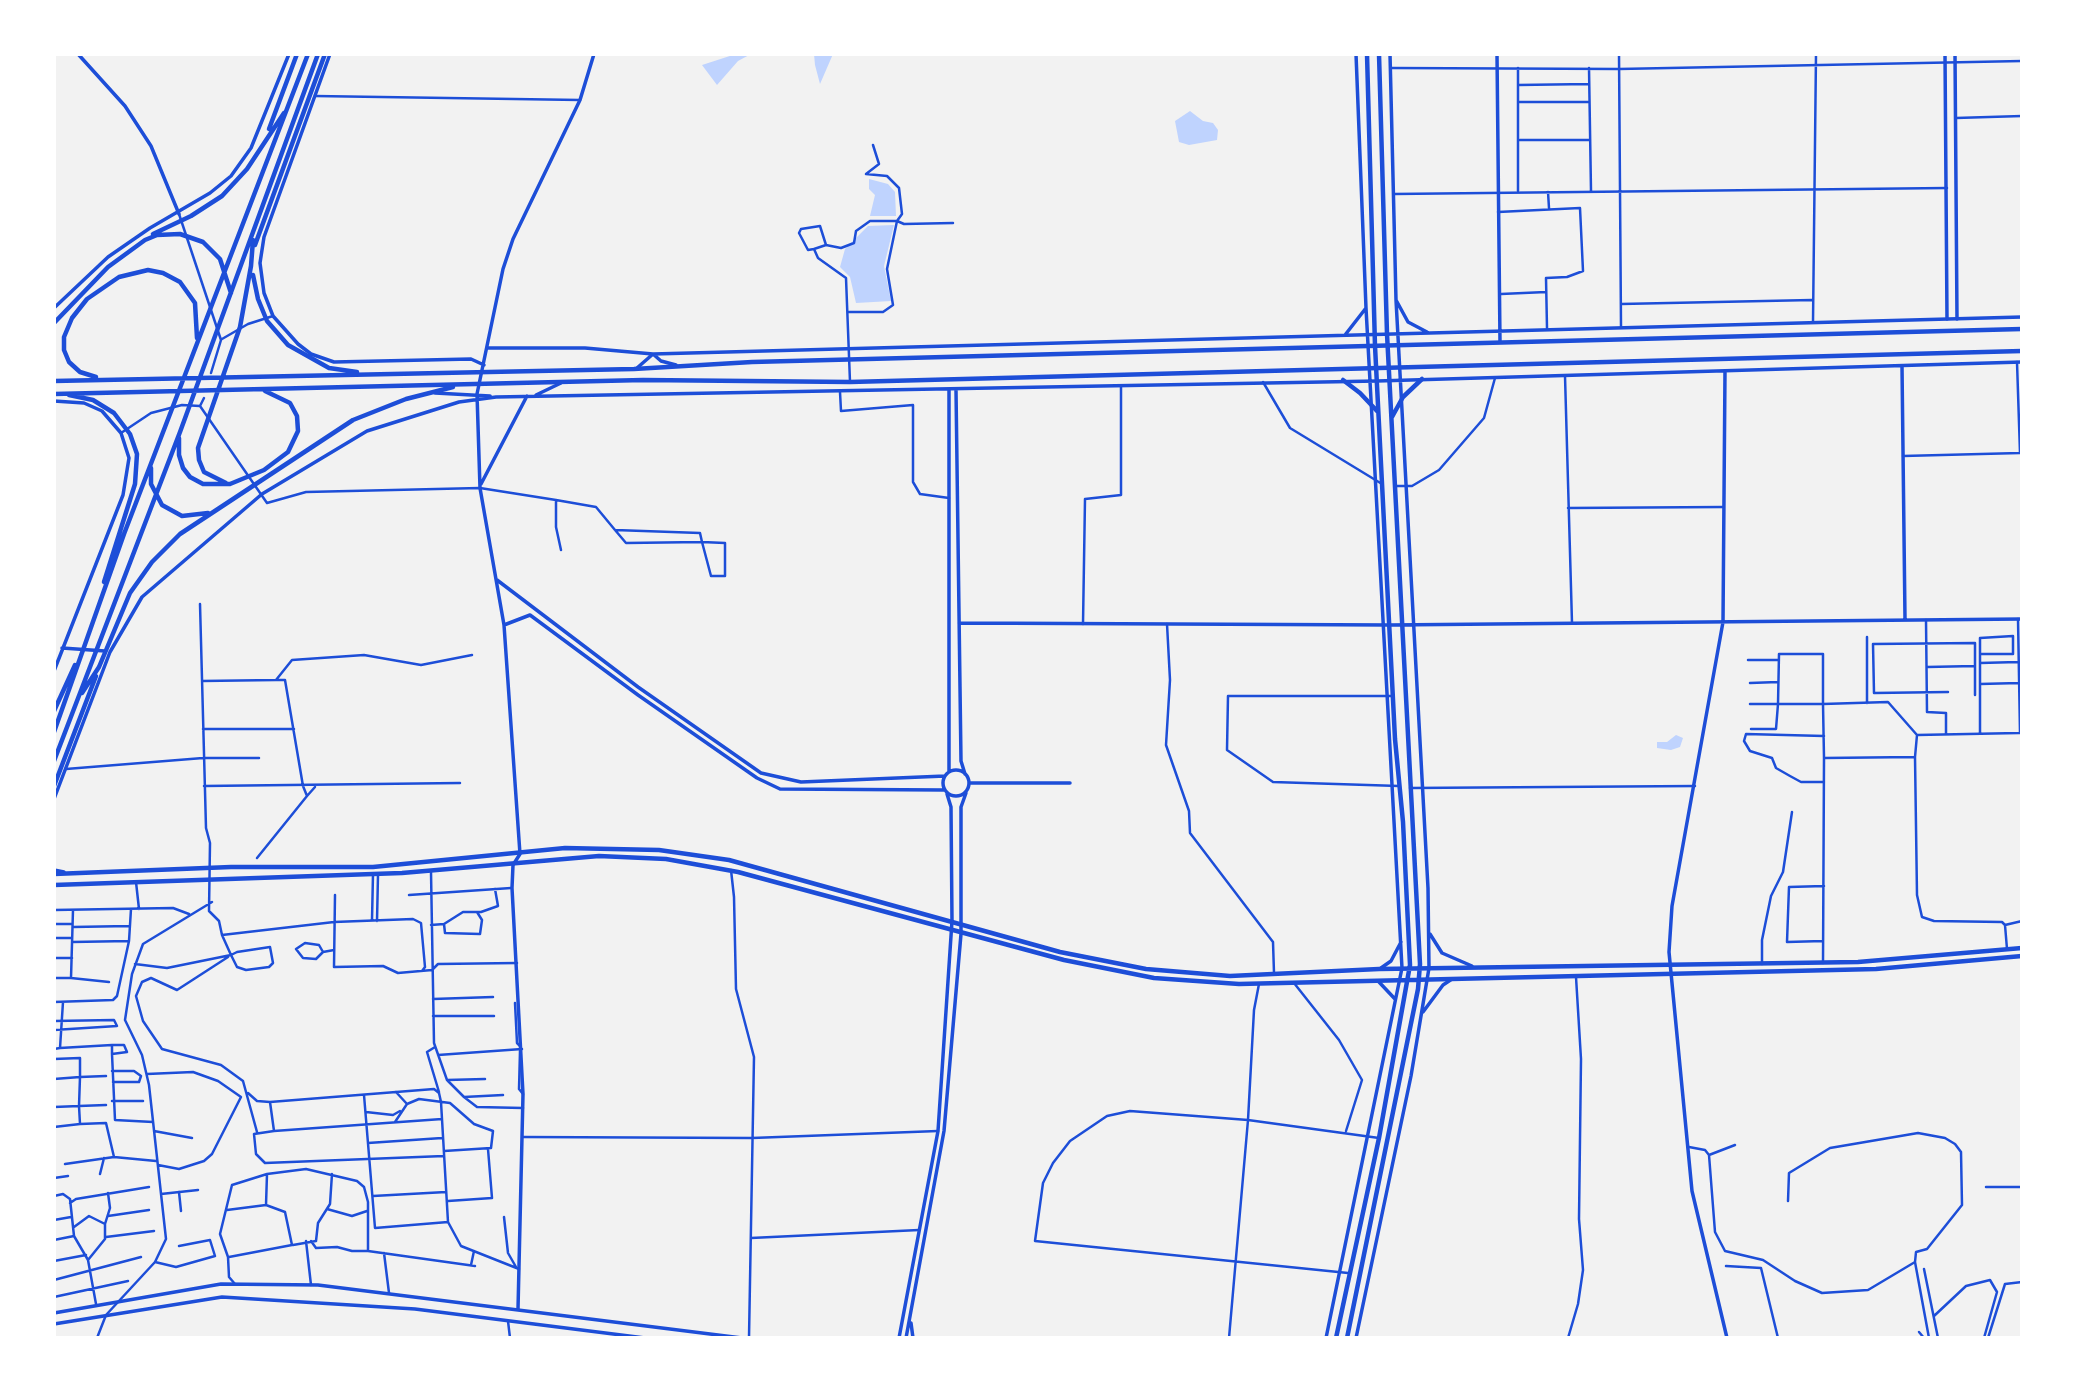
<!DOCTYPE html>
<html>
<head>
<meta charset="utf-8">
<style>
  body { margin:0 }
  #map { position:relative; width:2076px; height:1392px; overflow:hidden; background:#f2f2f2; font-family:"Titillium Web",sans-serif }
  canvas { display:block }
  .frame { position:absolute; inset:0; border:56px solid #fff; pointer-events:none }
</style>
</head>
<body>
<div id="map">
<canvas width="2076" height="1392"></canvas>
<div class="frame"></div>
</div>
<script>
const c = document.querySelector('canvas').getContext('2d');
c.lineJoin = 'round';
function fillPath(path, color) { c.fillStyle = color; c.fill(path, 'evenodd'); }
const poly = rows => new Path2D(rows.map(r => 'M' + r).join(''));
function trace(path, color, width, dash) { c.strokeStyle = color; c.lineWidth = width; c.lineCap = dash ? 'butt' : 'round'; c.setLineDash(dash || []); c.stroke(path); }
const water = poly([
  [736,54,751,54,738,61,717,85,702,65],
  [814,54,833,54,820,84,815,65],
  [1190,111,1203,121,1213,123,1218,130,1217,140,1189,145,1179,142,1175,121],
  [869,179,888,184,895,192,896,216,870,216,875,195,869,189],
  [894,225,884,266,891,301,856,303,850,277,840,267,845,249,868,226],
  [1676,735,1683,738,1680,747,1671,750,1657,748,1657,742,1667,742]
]);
const minor = poly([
  [1619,54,1621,327],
  [1392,68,1619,69,2022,61],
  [1518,68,1518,191],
  [1589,68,1591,191],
  [1518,85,1589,84],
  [315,96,580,100],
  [1519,102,1589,102],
  [1956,118,2022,116],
  [1520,140,1590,140],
  [1548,192,1549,208],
  [1394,194,1947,188],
  [1498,212,1580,208,1583,271,1567,277,1546,278,1547,328],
  [179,214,221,340,211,373],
  [826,245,841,248,854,243,856,231,870,221,897,221,902,214,899,188,887,176,866,174,879,164,873,145],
  [814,249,826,245,820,226,801,229,799,233,808,250,814,249,818,258,846,278,850,382],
  [1501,294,1546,292],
  [1621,304,1812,300],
  [849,312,883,312,893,305,887,269,897,221,904,224,953,223],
  [1813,322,1816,54],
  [222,339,248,324,273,316],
  [1565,376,1572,623],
  [1263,382,1290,428,1382,484],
  [840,392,841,411,913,405,913,482,920,494,949,498],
  [200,406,204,398],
  [121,433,151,413,182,405,200,406,267,503,306,492,480,488,556,500,556,527,561,550],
  [1903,456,2020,453,2017,362],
  [1396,486,1412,486,1439,470,1484,418,1495,378],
  [556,500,596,507,615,530,700,533,702,542,711,576,725,576,725,543,702,542,626,543,615,530],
  [1568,508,1723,507],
  [2018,619,2020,733],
  [1926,620,1927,712,1946,713,1946,734],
  [1083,624,1085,499,1121,495,1121,387],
  [1167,624,1170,680,1166,745,1189,811,1190,833,1273,942,1274,973],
  [1867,637,1867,703],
  [1980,654,2013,654,2013,636,1980,638,1980,733],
  [1748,660,1779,660],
  [1980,663,2018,662],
  [1927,667,1975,666,1975,643,1873,644,1874,693,1948,692],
  [276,680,285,680,303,786,307,796,315,787],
  [202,681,276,680,292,660,364,655,421,665,472,655],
  [1750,683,1778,682],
  [1980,684,2019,683],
  [1975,695,1975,666],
  [1393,696,1228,696,1227,750,1273,782,1399,786],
  [1750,704,1778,704,1776,729,1751,729],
  [203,729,294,729],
  [1917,735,2019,733],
  [1824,736,1746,734,1744,741,1750,751,1772,758,1776,768,1790,776,1801,782,1824,782],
  [1915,757,1917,895,1922,917,1934,921,2002,922,2005,925,2007,949],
  [66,769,203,758,259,758],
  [204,786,460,783],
  [1410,788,1695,786],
  [257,858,307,796],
  [731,870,734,897,736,989,754,1057,749,1338],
  [431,872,434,1043,447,1080,464,1097,503,1095],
  [136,882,139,909],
  [335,895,334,967,383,966,398,973,432,970,438,964,517,963],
  [409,895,511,888],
  [54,910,173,908,189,914],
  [372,920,373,874],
  [377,921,378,875],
  [54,924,72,924],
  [444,924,445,933,480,934,482,920,477,912],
  [431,925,444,924,463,912,481,912,498,906,495,889],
  [2005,925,2022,921],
  [73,927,129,926],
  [222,935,334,922,413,919,421,923,425,967,422,971],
  [54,938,72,938],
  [1823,941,1787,942,1789,887,1824,886],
  [72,942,129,941],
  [323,952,319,945,305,943,296,949,303,958,316,959,323,952,334,950],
  [228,957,177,990,151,978,142,982,136,996,143,1021,162,1049,221,1065,243,1081,257,1132],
  [54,958,72,958],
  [1823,963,1824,758,1823,704,1823,654,1779,654,1778,704,1823,704,1888,702,1917,735,1915,757,1824,758],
  [135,964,167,968,231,955,237,952,270,947,273,963,269,967,246,970,237,967,231,955,222,935,219,921,209,911,210,843,206,828,200,604],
  [1762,964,1762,940,1771,896,1783,872,1792,812],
  [54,978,71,978,73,910],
  [71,978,109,982],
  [1294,983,1339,1040,1362,1080,1346,1131],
  [433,999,493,997],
  [54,1002,113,1000,117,996,129,941,131,909],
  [515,1003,517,1043,520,1046],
  [433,1016,494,1016],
  [54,1021,114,1020,117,1026,54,1030],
  [435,1047,427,1052,439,1092],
  [60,1048,112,1045,124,1045,127,1052,112,1054,112,1045],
  [54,1049,60,1048,63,1002],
  [520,1051,519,1089,523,1094],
  [112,1054,115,1120,153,1122],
  [438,1055,522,1049],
  [54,1059,80,1058,80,1077,54,1079],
  [112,1071,134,1071,141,1076,139,1082,113,1082],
  [147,1074,193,1072,218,1081,241,1097,212,1154,204,1161,179,1169,158,1165],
  [447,1080,485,1079],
  [396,1092,407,1104],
  [248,1093,257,1101,270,1102],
  [364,1095,375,1228,448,1222],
  [464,1097,477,1107,523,1108],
  [112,1101,143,1101],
  [106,1105,79,1106,80,1077,106,1076],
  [54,1107,79,1106,80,1124,54,1127],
  [366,1112,393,1115,400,1111],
  [442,1119,274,1131,270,1102,434,1089,439,1093,441,1102,448,1222,461,1246,519,1269],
  [395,1122,407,1104,419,1099,450,1103,474,1124,493,1131,491,1148,444,1151],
  [154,1131,192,1138],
  [274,1131,254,1134,256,1154,265,1163,444,1156],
  [523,1137,752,1138,938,1131],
  [368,1143,442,1138],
  [1689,1147,1705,1150,1709,1155,1715,1232,1725,1251,1763,1260,1795,1281,1822,1293,1868,1290,1915,1262],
  [1709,1155,1735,1145],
  [114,1157,156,1161],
  [65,1164,114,1157,106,1123,80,1124],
  [100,1174,104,1158],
  [54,1178,68,1176],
  [1986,1187,2022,1187],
  [179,1192,181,1211],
  [161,1194,198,1190],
  [54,1196,63,1194,70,1199,74,1236,88,1260,96,1304],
  [373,1196,446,1192],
  [448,1201,492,1198,488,1149],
  [1788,1201,1789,1173,1830,1148,1918,1133,1945,1138,1955,1144,1961,1152,1962,1205,1927,1249,1916,1252,1915,1262,1929,1338],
  [70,1203,76,1199,149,1187],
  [327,1209,352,1216,367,1211],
  [227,1210,266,1205,267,1174],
  [108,1216,149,1210],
  [504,1217,508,1253,516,1267],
  [54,1220,71,1217],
  [105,1224,110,1208,108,1193],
  [74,1227,89,1216,105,1224,105,1239,88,1260],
  [106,1237,154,1231],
  [751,1238,919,1230],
  [54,1240,74,1236],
  [306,1241,311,1285],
  [311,1241,316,1248,337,1247,352,1251,368,1251],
  [293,1245,316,1241,318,1223,330,1204,332,1174],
  [384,1253,389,1293],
  [229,1257,292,1245,285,1212,266,1205],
  [54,1261,86,1255],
  [155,1262,176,1267,215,1256,210,1240,179,1246],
  [471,1265,474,1251],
  [1726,1266,1761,1268,1778,1338],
  [1924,1269,1938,1338],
  [1348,1273,1035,1241,1043,1183,1053,1163,1070,1141,1107,1116,1130,1111,1248,1120,1379,1138],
  [54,1280,141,1257],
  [235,1284,229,1277,228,1257,220,1234,232,1185,267,1174,306,1169,357,1181,364,1187,368,1202,368,1251,475,1266],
  [54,1297,128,1281],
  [1934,1316,1966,1286,1990,1280,1997,1292,1984,1338],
  [508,1321,510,1338],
  [1919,1332,1924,1338],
  [97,1338,106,1315,155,1262,166,1239,149,1085,142,1055,125,1020,132,974,143,944,212,902],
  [1229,1338,1248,1120,1254,1010,1259,984],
  [1568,1338,1578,1304,1583,1270,1579,1219,1581,1059,1576,977],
  [1988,1338,2005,1284,2022,1282]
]);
const tertiary = poly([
  [78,54,125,106,151,146,179,214],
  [330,54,264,237,260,263,264,293,273,316,298,344,311,354,334,362,471,359,484,365],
  [1390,54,1396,300,1408,322,1427,332],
  [1497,54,1500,342],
  [54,308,108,257,150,228,210,193,231,176,251,148,289,54],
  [1345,335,1366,308,1356,54],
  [488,348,585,348,653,354,2022,317],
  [1902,366,1905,619],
  [637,368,653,354,661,361,676,365],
  [1725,371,1723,622,1672,906,1669,952,1692,1191,1727,1338],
  [949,390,949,772],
  [956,390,961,761,965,774],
  [435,393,490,396],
  [536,395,561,383],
  [54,401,84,403,102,411,121,433,129,458,123,495,54,671],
  [481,484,527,396],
  [497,580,638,687,761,773,801,782,945,776],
  [959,623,1389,625,2022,619],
  [504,625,530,615,638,695,757,778,780,789,944,790],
  [62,648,105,651],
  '943 783a13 13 0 1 1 26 0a13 13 0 1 1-26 0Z',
  [969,783,1070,783],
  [54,799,110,652,142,597,262,494,367,431,459,402,496,397,1377,381,2022,362],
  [54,870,64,872],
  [1430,934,1442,953,1472,966],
  [1381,968,1391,961,1401,942],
  [1379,982,1395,999],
  [1423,1012,1443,985,1452,979],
  [518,1309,523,1094,512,888,513,865,520,854,504,625,480,488,477,394,503,269,513,239,580,100,594,54],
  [911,1323,913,1338],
  [899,1338,938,1131,952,921,951,807,947,794],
  [906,1338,944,1131,961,934,961,807,966,793],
  [1326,1338,1402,968,1366,308],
  [1356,1338,1411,1076,1429,968,1428,888,1396,300]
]);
const secondary = poly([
  [1945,54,1947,319],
  [1955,54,1957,319],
  [54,1313,221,1284,318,1285,742,1338],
  [54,1324,222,1297,415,1309,645,1338]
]);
const primary = poly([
  [1343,380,1360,393,1378,412],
  [1392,417,1403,397,1422,379],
  [54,874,231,867,373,867,565,848,659,850,729,860,1060,952,1146,969,1230,976,1379,969,1858,962,2022,948],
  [54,885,402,873,599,856,666,859,738,872,1064,960,1154,978,1239,984,1876,969,2022,956],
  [1336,1338,1379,1138,1410,965,1403,822,1395,739,1375,346,1367,54],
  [1347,1338,1418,989,1420,964,1387,334,1379,54]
]);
const trunk = poly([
  [269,129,297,54],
  [153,234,191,216,222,196,247,169,284,113],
  [255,245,325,54],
  [251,266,253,240],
  [253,275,258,299,267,321,288,345,329,368,357,372],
  [54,323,108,267,145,240,157,235,180,234,203,242,220,259,231,293],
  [96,377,80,372,69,362,64,350,64,337,72,318,87,299,119,277,148,270,163,273,180,282,195,303,197,338],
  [54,381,634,369,752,362,2022,329],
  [54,394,643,380,850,382,2022,351],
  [69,395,93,400,114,413,130,434,137,454,135,484,104,582],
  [179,438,179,455,183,468,190,477,203,484,230,484,264,470,288,452,298,431,297,416,290,403,265,391],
  [151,468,151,484,162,505,182,516,208,513],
  [226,483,204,472,199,460,198,448,240,327,251,266],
  [82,693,99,667,130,593,152,562,180,534,353,420,406,399,453,387],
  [54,711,75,665],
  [54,732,124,534,308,54],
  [54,761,180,432,318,54],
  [54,786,96,676]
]);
fillPath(water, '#bfd3fe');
trace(minor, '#1d4ed8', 2.5);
trace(tertiary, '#1d4ed8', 3.5);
trace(secondary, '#1d4ed8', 3.5);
trace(primary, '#1d4ed8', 4.5);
trace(trunk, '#1d4ed8', 4.5);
</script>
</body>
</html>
